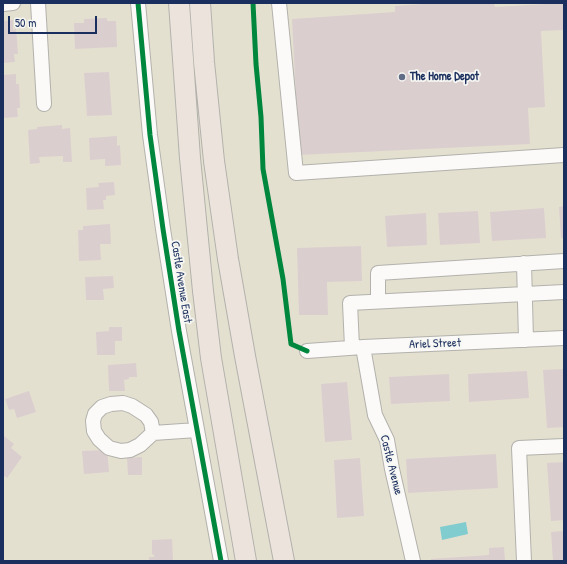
<!DOCTYPE html>
<html>
<head>
<meta charset="utf-8">
<style>
  body { margin:0 }
  #map { position:relative; width:567px; height:564px; overflow:hidden; background:#e4e0d0; font-family:"Patrick Hand",sans-serif }
  canvas { display:block }
  .frame { position:absolute; inset:0; border:4px solid #1b2f5e; pointer-events:none }
  .scale { position:absolute; left:8px; top:16px; width:89px; height:18px; box-sizing:border-box; border:2px solid #1b2f5e; border-top:0; padding-left:5px; font-size:12px; line-height:14px; white-space:nowrap; color:#1b2f5e; -webkit-text-stroke:3px #f6f6f2; paint-order:stroke }
</style>
</head>
<body>
<div id="map">
<canvas width="567" height="564"></canvas>
<div class="frame"></div>
<div class="scale">50 m</div>
</div>
<script>
const c = document.querySelector('canvas').getContext('2d');
c.lineJoin = 'round';
function fillPath(path, color) { c.fillStyle = color; c.fill(path, 'evenodd'); }
const poly = rows => new Path2D(rows.map(r => 'M' + r).join(''));
function trace(path, color, width, dash) { c.strokeStyle = color; c.lineWidth = width; c.lineCap = dash ? 'butt' : 'round'; c.setLineDash(dash || []); c.stroke(path); }
function write(font, color, halo, rows, align = 'center') {
  c.font = font + ' "Patrick Hand",sans-serif'; c.lineWidth = 3.5; c.setLineDash([]); c.textBaseline = 'middle'; c.strokeStyle = halo; c.fillStyle = color; for (const [text, x, y, turn = 0] of rows) {
    c.save(); c.translate(x, y); c.rotate((+turn || 0) * Math.PI / 180); c.textAlign = isNaN(turn) ? turn : align; if (halo) c.strokeText(text, 0, 0); c.fillText(text, 0, 0); c.restore();
  }
}
const water = poly([
  [466,522,468,534,442,540,440,527]
]);
const building = poly([
  [439,3,494,3,495,7,564,3,564,30,541,31,545,107,528,108,530,144,299,155,292,19,395,12,395,6],
  [107,18,107,21,116,21,117,47,75,49,74,23,84,23,84,19],
  [13,20,13,30,16,29,18,54,14,54,15,62,3,63,3,21],
  [109,72,112,115,87,116,84,73],
  [16,74,16,84,19,84,20,108,17,108,18,117,3,118,3,75],
  [62,125,62,129,70,128,72,162,63,162,63,156,39,157,40,163,30,164,28,130,37,129,37,127],
  [117,136,117,146,120,145,121,165,105,166,105,159,90,160,89,138],
  [114,182,115,195,106,196,106,200,103,200,104,209,87,210,86,188,99,187,98,183],
  [564,206,564,238,561,238,559,207],
  [544,208,546,238,492,241,490,212],
  [478,211,480,243,440,245,438,213],
  [426,213,427,245,387,247,385,216],
  [110,224,111,244,100,244,101,260,79,261,78,230,83,230,83,226],
  [361,246,362,281,327,282,328,315,299,315,297,248],
  [113,276,114,288,103,289,104,300,86,300,85,277],
  [109,327,122,327,122,341,115,341,115,355,97,355,96,332,109,331],
  [136,363,137,377,129,377,129,379,124,380,125,391,109,391,108,365],
  [564,369,564,427,547,428,543,370],
  [527,371,529,398,469,402,468,374],
  [449,374,450,401,391,404,389,377],
  [347,382,352,440,325,442,321,384],
  [29,391,36,412,17,418,14,409,9,410,5,399],
  [4,436,14,444,11,448,22,457,7,478,3,475],
  [107,450,109,472,84,474,82,451],
  [496,454,498,488,408,493,406,459],
  [142,457,142,475,128,475,127,458],
  [360,458,364,516,337,518,334,460],
  [564,462,564,520,551,521,547,463],
  [564,531,564,561,553,561,551,532],
  [172,539,173,560,149,561,149,557,154,557,154,555,152,554,152,540],
  [504,547,505,561,431,561,431,559,489,555,489,548]
]);
const minor = poly([
  [38,3,44,104],
  [138,3,150,135,163,229,179,331,221,561],
  [279,3,296,173,564,155],
  [3,4,13,3],
  [524,263,526,340],
  [378,301,378,273,564,261],
  [352,347,350,303,564,292],
  [363,347,375,415,387,440,392,469,413,561],
  [307,351,363,347,564,338],
  [153,433,151,422,146,415,132,406,123,403,111,404,102,407,95,414,93,421,94,431,99,439,109,448,121,451,130,450,140,445,153,433,197,430],
  [524,561,519,448,564,446]
]);
const highway = poly([
  [179,3,190,158,203,291,211,358,246,561],
  [200,3,204,62,214,161,228,259,245,356,284,561]
]);
const cycleway = poly([
  [138,3,150,135,163,229,179,331,221,561],
  [253,3,256,64,261,117,263,169,283,279,291,344,307,351]
]);
const markers = [
  [402,77,4,"#616d86"]
];
const poiNames = [
  ["The Home Depot",410,77]
];
const streetNames = [
  ["Castle Avenue East",181,282,81],
  ["Ariel Street",435,344,-2],
  ["Castle Avenue",391,465,76]
];
fillPath(water, '#81cccf');
fillPath(building, '#dbcecf');
trace(minor, '#b2b1ac', 16);
trace(highway, '#b2b1ac', 22);
trace(minor, '#fbfaf8', 14);
trace(highway, '#ece4dc', 20);
trace(cycleway, '#00873e', 5);
for (const [x, y, r, color] of markers) { const dot = new Path2D(); dot.arc(x, y, r, 0, 2 * Math.PI); c.fillStyle = color; c.fill(dot); trace(dot, '#f6f6f2', 1.5); }
write('bold 12px', '#1b2f5e', '#f6f6f2', poiNames, 'left');
write('12px', '#1b2f5e', '#f6f6f2', streetNames);
</script>
</body>
</html>
